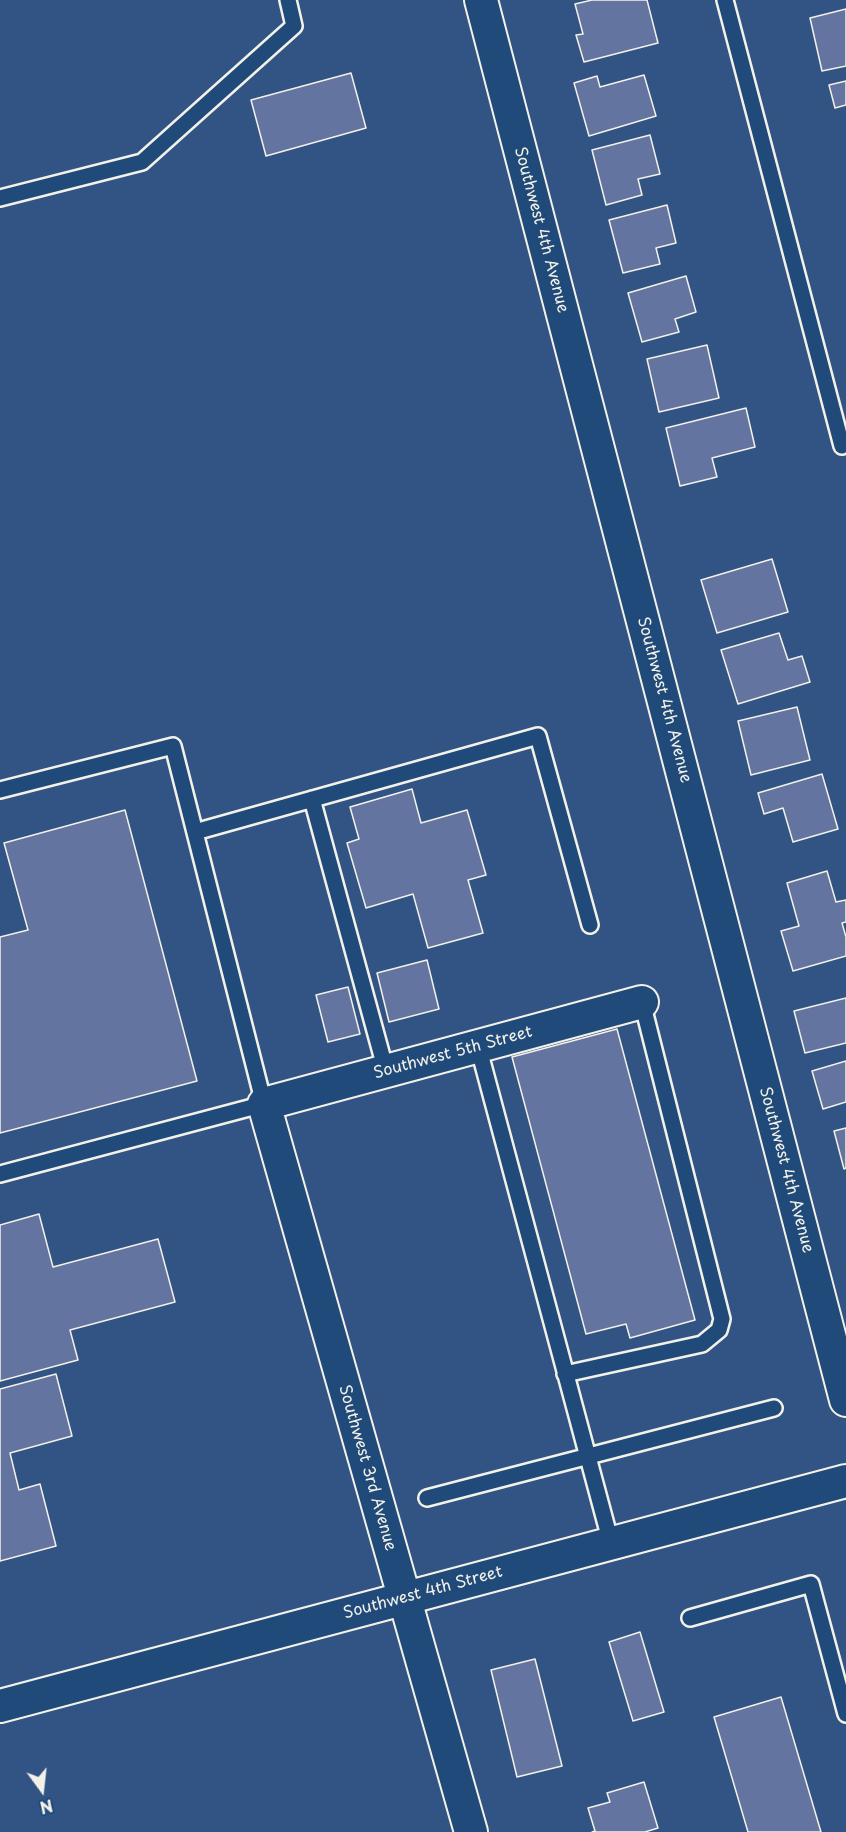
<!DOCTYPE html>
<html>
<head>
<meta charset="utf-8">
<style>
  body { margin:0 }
  #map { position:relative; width:846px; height:1832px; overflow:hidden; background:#315484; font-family:"Playpen Sans",sans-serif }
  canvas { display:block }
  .north { position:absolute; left:12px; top:1760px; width:60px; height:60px; -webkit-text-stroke:4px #1f4a7a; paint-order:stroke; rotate:165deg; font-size:16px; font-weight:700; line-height:24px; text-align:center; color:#f4f1e8 }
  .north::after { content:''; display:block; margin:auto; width:21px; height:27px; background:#f4f1e8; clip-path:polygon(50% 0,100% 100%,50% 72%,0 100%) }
</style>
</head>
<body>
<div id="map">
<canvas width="846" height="1832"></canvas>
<div class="north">N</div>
</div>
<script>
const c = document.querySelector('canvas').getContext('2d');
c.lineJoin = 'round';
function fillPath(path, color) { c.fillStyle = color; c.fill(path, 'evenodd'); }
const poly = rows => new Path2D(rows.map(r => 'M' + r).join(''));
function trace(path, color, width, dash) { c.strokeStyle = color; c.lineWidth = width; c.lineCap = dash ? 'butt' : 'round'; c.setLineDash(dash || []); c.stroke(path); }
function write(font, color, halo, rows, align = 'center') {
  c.font = font + ' "Playpen Sans",sans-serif'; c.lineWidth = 6; c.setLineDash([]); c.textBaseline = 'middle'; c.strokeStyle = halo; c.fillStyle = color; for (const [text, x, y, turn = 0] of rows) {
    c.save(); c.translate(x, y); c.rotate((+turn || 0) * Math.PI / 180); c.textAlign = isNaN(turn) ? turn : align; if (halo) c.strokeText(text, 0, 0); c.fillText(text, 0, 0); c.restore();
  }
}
const building = poly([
  [592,0,647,0,658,43,584,62,576,35,583,34,575,4,592,0],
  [846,9,846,66,822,71,810,18,846,9],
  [351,73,366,128,266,156,251,100,351,73],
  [644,75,656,116,589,136,574,83,597,76,600,87,644,75],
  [846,81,846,105,835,108,829,85,846,81],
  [650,135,660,174,638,179,642,195,606,205,592,150,650,135],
  [667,205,676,243,656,248,660,264,623,273,609,220,667,205],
  [686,276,696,312,675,319,679,332,642,342,628,293,686,276],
  [707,345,719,398,659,412,647,359,707,345],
  [746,408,755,447,712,458,717,477,680,486,666,428,746,408],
  [772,559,788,612,717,633,701,580,772,559],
  [779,633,788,660,802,656,810,682,738,704,721,650,779,633],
  [797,707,810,760,751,775,738,721,797,707],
  [822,774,838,829,793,842,783,808,764,814,758,793,822,774],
  [412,789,421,823,467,810,486,875,468,880,483,933,428,948,413,894,366,908,347,843,359,839,350,807,412,789],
  [125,810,197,1081,0,1133,0,937,28,930,4,843,125,810],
  [827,871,836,902,846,900,846,922,842,923,846,937,846,956,793,971,781,931,799,926,787,883,827,871],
  [427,960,439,1009,389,1022,377,973,427,960],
  [348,987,360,1034,328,1042,316,995,348,987],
  [846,998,846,1043,805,1053,794,1011,846,998],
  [617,1029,695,1320,630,1338,626,1324,586,1334,512,1057,617,1029],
  [846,1061,846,1102,823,1109,812,1071,846,1061],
  [846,1128,846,1168,844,1169,834,1131,846,1128],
  [39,1214,53,1267,158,1239,175,1302,70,1330,78,1360,0,1381,0,1225,39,1214],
  [56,1374,72,1436,10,1453,19,1490,40,1484,56,1546,0,1561,0,1389,56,1374],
  [640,1632,664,1712,633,1721,609,1642,640,1632],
  [535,1659,562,1766,517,1777,491,1670,535,1659],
  [781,1697,821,1832,748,1832,714,1717,781,1697],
  [644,1782,658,1828,645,1832,592,1832,595,1831,588,1808,610,1802,607,1793,644,1782]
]);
const service = poly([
  [725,0,842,446],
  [0,198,142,162,294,26,288,0],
  [0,790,173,746,264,1104,0,1174],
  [312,799,386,1071],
  [195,832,538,736,590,925],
  [478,1046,611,1543],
  [565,1374,702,1344,719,1330,722,1319,642,1002],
  [427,1498,774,1408],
  [690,1618,811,1584,846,1714]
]);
const minor = poly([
  [481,0,846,1400],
  [0,1706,846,1481],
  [471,1832,264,1104,642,1002]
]);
const streetNames = [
  ["Southwest 4th Avenue",541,230,75],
  ["Southwest 4th Avenue",664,700,75],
  ["Southwest 5th Street",453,1053,-15],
  ["Southwest 4th Avenue",786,1170,75],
  ["Southwest 3rd Avenue",367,1468,74],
  ["Southwest 4th Street",423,1593,-15]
];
fillPath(building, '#6374a0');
trace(building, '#f4f1e8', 1.5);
trace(service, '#f4f1e8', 20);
trace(minor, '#f4f1e8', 36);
trace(service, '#1f4a7a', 15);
trace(minor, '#1f4a7a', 32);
write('16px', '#f4f1e8', '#1f4a7a', streetNames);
</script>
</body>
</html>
